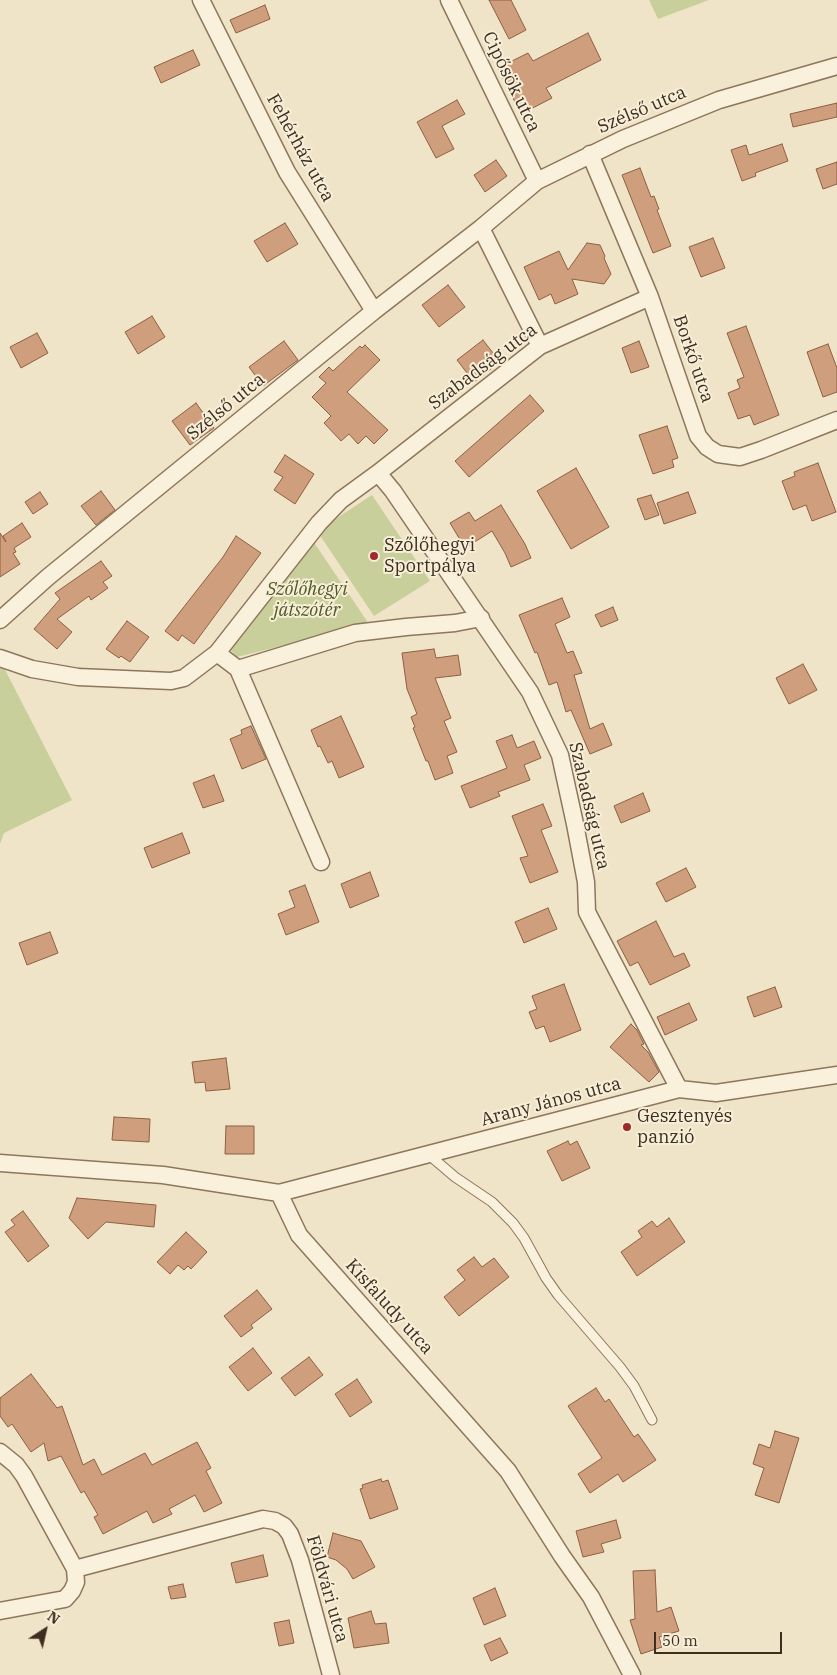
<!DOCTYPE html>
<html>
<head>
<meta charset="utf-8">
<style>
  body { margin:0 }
  #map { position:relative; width:837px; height:1675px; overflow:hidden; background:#f0e4c8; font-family:"IBM Plex Serif",serif }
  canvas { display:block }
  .north { position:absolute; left:20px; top:1605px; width:50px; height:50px; -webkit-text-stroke:4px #f7eed8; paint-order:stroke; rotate:35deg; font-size:14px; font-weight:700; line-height:20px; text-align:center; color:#3d2e20 }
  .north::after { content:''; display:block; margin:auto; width:18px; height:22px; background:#3d2e20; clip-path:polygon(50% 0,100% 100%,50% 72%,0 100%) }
  .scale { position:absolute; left:654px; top:1632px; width:128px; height:22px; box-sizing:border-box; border:2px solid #3d2e20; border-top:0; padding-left:6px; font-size:15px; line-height:18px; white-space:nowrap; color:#3d2e20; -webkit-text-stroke:4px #f7eed8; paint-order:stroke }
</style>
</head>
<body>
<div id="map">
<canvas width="837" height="1675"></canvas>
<div class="north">N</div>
<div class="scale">50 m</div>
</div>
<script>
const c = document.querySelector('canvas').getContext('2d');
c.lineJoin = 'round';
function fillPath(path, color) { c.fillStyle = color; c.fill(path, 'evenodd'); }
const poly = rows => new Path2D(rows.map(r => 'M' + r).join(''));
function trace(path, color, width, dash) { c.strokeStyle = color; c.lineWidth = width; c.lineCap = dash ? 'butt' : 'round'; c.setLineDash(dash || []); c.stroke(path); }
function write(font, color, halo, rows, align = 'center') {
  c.font = font + ' "IBM Plex Serif",serif'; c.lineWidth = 4; c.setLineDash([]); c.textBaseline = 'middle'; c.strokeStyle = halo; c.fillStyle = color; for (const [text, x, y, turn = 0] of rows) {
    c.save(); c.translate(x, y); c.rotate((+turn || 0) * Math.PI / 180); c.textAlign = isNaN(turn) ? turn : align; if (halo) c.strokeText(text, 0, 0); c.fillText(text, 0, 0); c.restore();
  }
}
const green = poly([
  [649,0,709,0,658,19],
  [372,495,430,581,374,616,317,531],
  [309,535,369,624,237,657,226,645],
  [0,660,72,800,4,833,0,844]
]);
const building = poly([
  [489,0,511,0,526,30,509,39,489,0],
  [265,5,270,19,236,33,230,20,265,5],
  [588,33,601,60,546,88,552,98,521,114,498,68,528,53,533,61,588,33],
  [193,50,200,65,161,83,154,67,193,50],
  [457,100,465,114,442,126,454,149,436,158,417,122,457,100],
  [837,103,837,117,793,127,790,114,837,103],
  [782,144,788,161,755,173,756,176,742,181,731,150,746,145,749,155,782,144],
  [496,160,507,176,485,192,474,175,496,160],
  [837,162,837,184,823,189,816,169,837,162],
  [640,168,651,197,654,196,659,209,657,210,671,246,653,253,622,175,640,168],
  [285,223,298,244,267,262,254,241,285,223],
  [713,238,725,268,701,277,689,247,713,238],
  [587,243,600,245,605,256,604,258,611,274,604,284,572,279,578,294,555,304,551,294,539,300,524,267,559,251,568,270,587,243],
  [448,285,465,307,439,327,422,305,448,285],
  [152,316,165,337,138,354,125,332,152,316],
  [746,326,779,415,754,425,750,415,738,419,728,393,740,388,737,380,744,377,727,333,746,326],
  [37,333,48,353,21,368,10,347,37,333],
  [483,340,500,362,474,382,457,360,483,340],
  [284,341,298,360,263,386,249,367,284,341],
  [639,341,649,367,631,373,622,348,639,341],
  [828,344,837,368,837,392,823,397,807,352,828,344],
  [365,345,380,360,347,392,388,430,374,444,366,436,358,444,349,434,341,441,324,423,331,416,312,397,326,383,319,377,329,367,333,371,360,346,362,348,365,345],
  [530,395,544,411,469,477,455,461,530,395],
  [196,403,214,428,190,445,172,421,196,403],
  [667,426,678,458,672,460,674,467,653,474,639,435,667,426],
  [285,455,314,474,295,504,274,490,283,477,274,472,285,455],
  [818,463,836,512,812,521,806,505,793,510,782,481,795,476,794,472,818,463],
  [576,468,609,527,571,549,537,491,576,468],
  [101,491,115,510,96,525,81,506,101,491],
  [40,492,48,504,33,514,25,502,40,492],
  [688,492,696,513,664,524,657,503,688,492],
  [651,495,659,515,645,520,637,499,651,495],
  [501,505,525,544,531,558,511,567,505,553,492,531,465,548,450,523,469,512,475,521,501,505],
  [22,523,31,537,14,548,16,552,13,553,20,564,0,577,0,533,6,542,3,536,22,523],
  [236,536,261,553,194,644,182,635,178,641,165,631,223,557,236,536],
  [101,561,112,576,103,582,108,588,91,600,89,596,57,619,72,632,57,649,34,629,60,599,55,593,101,561],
  [562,598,570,617,555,624,567,653,573,651,582,673,574,675,590,729,603,723,612,745,590,754,571,710,566,712,557,682,549,685,537,652,535,653,519,615,562,598],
  [613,607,618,620,601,627,595,615,613,607],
  [127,621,149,637,130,662,121,656,119,658,106,649,127,621],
  [434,649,436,658,458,655,461,675,435,678,451,718,444,721,457,752,447,756,453,773,435,780,428,761,426,761,413,728,415,727,411,717,417,714,407,689,402,653,434,649],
  [803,664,817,690,789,704,776,678,803,664],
  [341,716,364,767,339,778,332,761,328,763,320,746,318,747,311,730,341,716],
  [251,726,266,759,242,769,230,739,242,734,241,730,251,726],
  [512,735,517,748,534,741,541,758,524,765,530,780,498,792,500,796,470,808,461,786,507,768,496,741,512,735],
  [214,775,224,801,203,808,193,783,214,775],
  [643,793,650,811,621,823,614,806,643,793],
  [543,804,552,826,541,830,558,872,530,883,520,858,528,856,512,816,543,804],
  [182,833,190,853,152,868,144,848,182,833],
  [686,868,696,887,666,902,656,883,686,868],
  [370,872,379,896,350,908,341,884,370,872],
  [305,885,319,922,286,935,278,914,295,907,289,891,305,885],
  [548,908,557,929,524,943,515,922,548,908],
  [656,921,674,957,684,953,690,966,650,985,638,962,630,966,617,941,656,921],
  [50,932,58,953,27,965,19,943,50,932],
  [564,984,581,1030,550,1042,544,1026,536,1029,529,1012,537,1009,532,996,564,984],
  [775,987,782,1007,754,1017,747,997,775,987],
  [689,1003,697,1020,665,1035,657,1017,689,1003],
  [631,1024,637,1030,644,1044,641,1045,648,1052,659,1072,649,1082,610,1047,631,1024],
  [226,1058,230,1089,206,1091,205,1082,195,1083,192,1062,226,1058],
  [114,1117,150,1119,149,1142,112,1140,114,1117],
  [226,1126,254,1126,254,1154,225,1154,226,1126],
  [568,1141,570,1145,577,1141,590,1168,562,1181,547,1151,568,1141],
  [77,1198,156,1205,154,1227,106,1222,88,1239,69,1218,77,1198],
  [23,1211,49,1246,28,1262,5,1232,15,1225,11,1220,23,1211],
  [669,1218,685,1242,637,1276,621,1252,642,1237,638,1231,652,1221,657,1227,669,1218],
  [186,1232,207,1252,191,1269,188,1266,184,1270,178,1265,170,1274,157,1262,186,1232],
  [474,1257,482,1267,494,1258,509,1277,459,1316,444,1297,465,1280,457,1270,474,1257],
  [257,1290,272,1309,251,1325,253,1328,241,1337,224,1316,257,1290],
  [253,1348,272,1373,248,1391,229,1367,253,1348],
  [309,1357,323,1375,295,1396,281,1378,309,1357],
  [31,1374,57,1408,62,1406,83,1465,94,1459,102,1475,145,1453,152,1465,197,1442,211,1468,206,1471,222,1503,204,1512,195,1495,169,1509,172,1514,153,1523,147,1511,103,1534,94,1517,98,1515,84,1491,81,1493,61,1456,48,1461,44,1443,31,1452,12,1424,8,1427,0,1416,0,1398,31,1374],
  [357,1379,372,1402,350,1417,335,1394,357,1379],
  [596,1388,605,1402,609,1399,634,1437,638,1434,656,1460,623,1482,618,1474,590,1493,578,1474,602,1458,568,1406,596,1388],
  [775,1431,799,1438,779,1503,755,1495,764,1468,753,1464,759,1444,770,1448,775,1431],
  [381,1479,382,1482,388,1480,398,1509,370,1519,360,1489,363,1488,362,1485,381,1479],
  [616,1520,621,1538,601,1544,604,1552,583,1557,576,1531,616,1520],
  [333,1533,361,1541,375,1567,353,1579,347,1569,336,1560,327,1557,333,1533],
  [263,1555,268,1576,236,1583,231,1563,263,1555],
  [655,1570,657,1612,671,1607,679,1631,659,1637,662,1647,641,1654,630,1620,635,1619,633,1571,655,1570],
  [183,1584,186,1597,171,1599,168,1587,183,1584],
  [495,1588,506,1616,484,1625,473,1598,495,1588],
  [371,1611,375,1624,386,1623,389,1643,354,1648,348,1618,371,1611],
  [289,1620,294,1643,279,1646,274,1623,289,1620],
  [500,1638,508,1653,491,1661,484,1645,500,1638]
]);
const lane = poly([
  [428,1154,455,1177,492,1202,513,1223,524,1238,546,1278,558,1295,620,1367,634,1386,652,1420]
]);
const street = poly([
  [201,0,287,172,374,311],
  [449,0,537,181],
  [590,154,650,297,698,436,707,447,718,454,740,457,761,450,837,420],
  [481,228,540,346],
  [378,473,393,491,530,692,560,755,575,824,586,882,587,912,679,1089],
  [0,620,48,577,374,311,481,228,537,181,623,139,719,100,837,66],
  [217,653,238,669,321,862],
  [0,658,32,669,78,677,171,681,184,678,217,653,319,523,341,500,378,473,540,346,650,297],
  [238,669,355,633,406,627,455,623,481,618],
  [0,1163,163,1175,279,1193,679,1089,716,1093,837,1075],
  [279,1193,299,1235,508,1471,562,1556,591,1597,632,1675],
  [0,1452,16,1465,24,1476,75,1569,76,1582,72,1591,65,1599,0,1611],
  [75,1569,263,1519,275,1521,284,1526,290,1534,300,1560,331,1675]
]);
const markers = [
  [374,556,5,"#9e2a2b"],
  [627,1127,5,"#9e2a2b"]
];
const streetNames = [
  ["Cipősök utca",511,82,64],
  ["Szélső utca",642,110,-23],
  ["Fehérház utca",300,148,61],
  ["Borkő utca",693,359,71],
  ["Szabadság utca",483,367,-37],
  ["Szélső utca",226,407,-39],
  ["Szabadság utca",589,806,77],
  ["Arany János utca",551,1102,-15],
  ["Kisfaludy utca",389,1307,48],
  ["Földvári utca",327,1589,74]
];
const poiNames = [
  ["Szőlőhegyi",384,546],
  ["Sportpálya",384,567],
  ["Gesztenyés",637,1117],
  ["panzió",637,1138]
];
const parkNames = [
  ["Szőlőhegyi",307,590],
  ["játszótér",307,611]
];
fillPath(green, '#c9cf9b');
fillPath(building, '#cf9f7d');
trace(building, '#8d5f41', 1);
trace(lane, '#8d765c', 11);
trace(street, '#8d765c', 19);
trace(lane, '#faf1dc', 9);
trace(street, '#faf1dc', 16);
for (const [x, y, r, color] of markers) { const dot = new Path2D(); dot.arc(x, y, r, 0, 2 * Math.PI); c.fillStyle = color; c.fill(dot); trace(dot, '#f7eed8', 2); }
write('18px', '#3d2e20', '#f7eed8', streetNames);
write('18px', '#3d2e20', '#f7eed8', poiNames, 'left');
write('italic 18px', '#4d5a26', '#f7eed8', parkNames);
</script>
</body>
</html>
